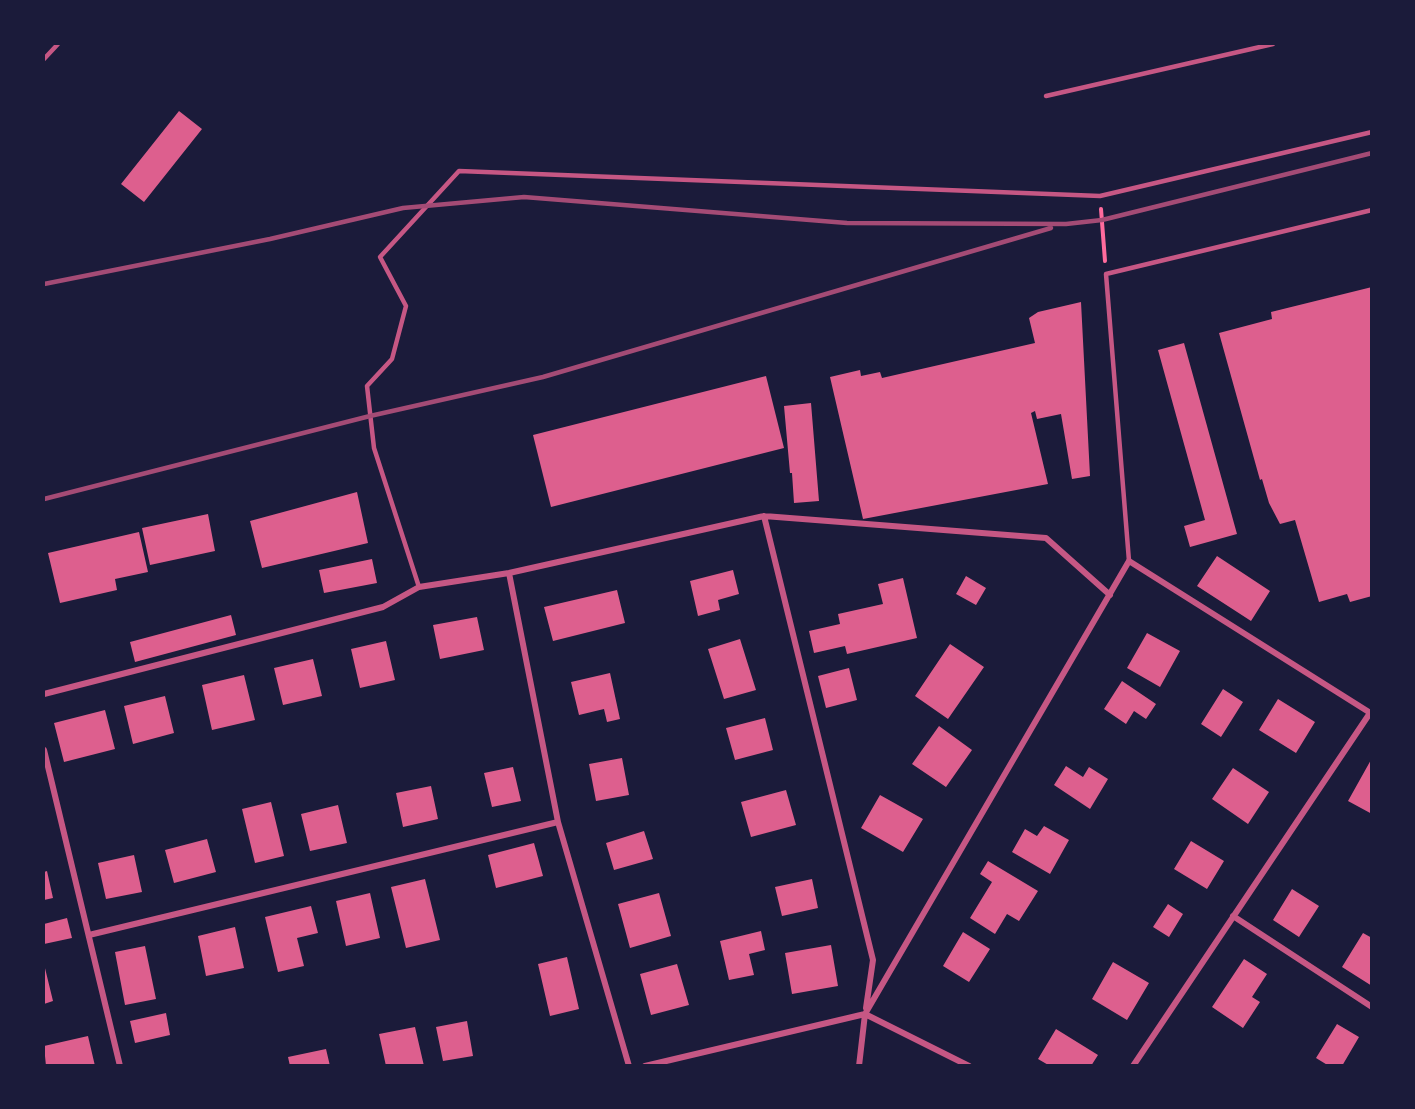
<!DOCTYPE html>
<html>
<head>
<meta charset="utf-8">
<style>
  body { margin:0 }
  #map { position:relative; width:1415px; height:1109px; overflow:hidden; background:#1b1b3a; font-family:"Sofia Sans Condensed",sans-serif }
  canvas { display:block }
  .frame { position:absolute; inset:0; border:45px solid #1b1b3a; pointer-events:none }
</style>
</head>
<body>
<div id="map">
<canvas width="1415" height="1109"></canvas>
<div class="frame"></div>
</div>
<script>
const c = document.querySelector('canvas').getContext('2d');
c.lineJoin = 'round';
function fillPath(path, color) { c.fillStyle = color; c.fill(path, 'evenodd'); }
const poly = rows => new Path2D(rows.map(r => 'M' + r).join(''));
function trace(path, color, width, dash) { c.strokeStyle = color; c.lineWidth = width; c.lineCap = dash ? 'butt' : 'round'; c.setLineDash(dash || []); c.stroke(path); }
const building = poly([
  [179,111,202,129,144,202,121,184],
  [1372,287,1372,596,1350,602,1347,594,1319,602,1295,520,1280,524,1269,503,1262,479,1260,480,1219,333,1272,319,1271,312],
  [1081,302,1090,476,1072,479,1061,414,1037,419,1035,411,1031,413,1048,484,863,519,830,377,860,370,861,376,880,372,882,378,1035,343,1029,318,1038,312],
  [1184,343,1237,534,1190,547,1184,526,1205,520,1158,350],
  [766,376,784,448,551,507,533,435],
  [811,403,819,501,794,503,792,473,790,473,784,406],
  [357,492,368,543,262,568,250,521],
  [208,514,215,551,150,565,142,528],
  [139,532,148,572,115,579,117,590,60,603,48,553],
  [1217,556,1270,591,1251,621,1197,586],
  [372,559,377,583,324,593,319,570],
  [733,570,739,594,718,600,720,610,698,616,690,581],
  [966,576,986,588,976,605,956,594],
  [903,578,917,638,847,654,845,646,814,653,809,631,840,624,838,614,883,604,878,584],
  [617,590,625,623,553,641,544,607],
  [231,615,236,635,135,662,130,642],
  [477,617,484,650,440,659,433,625],
  [1147,633,1180,651,1160,687,1127,668],
  [740,639,756,690,724,699,708,649],
  [386,641,395,680,360,688,351,649],
  [950,644,984,667,948,719,915,696],
  [313,659,322,696,283,705,274,668],
  [849,668,857,700,826,708,818,676],
  [610,673,620,719,607,722,604,709,579,715,571,682],
  [244,675,255,720,212,730,202,685],
  [1122,681,1156,704,1146,719,1134,711,1126,724,1104,709],
  [1223,689,1243,702,1221,737,1201,724],
  [165,696,174,733,133,744,124,706],
  [1278,699,1315,722,1296,753,1259,730],
  [105,710,115,749,64,762,54,723],
  [765,718,773,750,735,760,726,728],
  [939,726,972,750,946,787,912,764],
  [622,758,629,795,596,801,589,764],
  [1372,758,1372,814,1348,801],
  [1066,766,1083,777,1089,767,1108,779,1090,809,1054,785],
  [513,767,521,801,492,807,484,773],
  [1233,768,1269,792,1248,824,1212,799],
  [431,786,438,819,403,827,396,793],
  [786,790,796,825,751,837,741,802],
  [880,795,923,819,903,852,861,828],
  [271,802,284,856,255,863,242,809],
  [338,805,347,843,310,851,301,814],
  [1044,826,1069,840,1050,874,1012,852,1025,829,1037,836],
  [644,831,653,859,614,870,606,843],
  [207,839,216,872,174,883,165,850],
  [1191,841,1224,861,1207,889,1174,869],
  [534,843,543,876,496,888,488,855],
  [134,855,142,892,106,899,98,863],
  [988,861,1038,891,1019,921,1007,914,995,934,970,918,992,882,980,874],
  [47,871,53,898,44,900,44,872],
  [425,879,440,940,406,948,391,887],
  [812,879,818,908,782,916,775,887],
  [1292,889,1319,906,1299,937,1273,920],
  [370,893,380,938,346,946,336,901],
  [659,893,671,936,630,948,618,904],
  [1168,904,1183,914,1169,937,1153,927],
  [311,906,318,933,297,938,304,966,278,972,265,917],
  [67,918,72,938,44,944,44,924],
  [235,927,244,968,206,976,198,936],
  [761,931,765,950,749,954,754,975,729,980,720,941],
  [963,932,990,949,969,982,943,966],
  [1363,933,1372,938,1372,986,1342,967],
  [831,945,838,986,792,994,785,953],
  [145,946,156,999,125,1005,115,952],
  [567,957,579,1009,550,1016,538,964],
  [1244,959,1267,974,1252,997,1260,1002,1243,1028,1212,1007],
  [1113,962,1149,983,1127,1020,1092,999],
  [44,964,53,1001,44,1004],
  [677,964,689,1005,651,1015,640,974],
  [166,1013,170,1035,135,1043,130,1021],
  [467,1021,473,1056,443,1061,436,1027],
  [1337,1024,1359,1037,1342,1066,1329,1066,1316,1058],
  [415,1027,424,1066,386,1066,379,1034],
  [1056,1029,1098,1055,1091,1066,1050,1066,1038,1059],
  [88,1036,95,1066,46,1066,44,1046],
  [326,1049,330,1066,290,1066,288,1057]
]);
const path = poly([
  [1101,209,1105,261]
]);
const service = poly([
  [44,59,58,44],
  [1046,96,1273,44],
  [1129,561,1106,274,1372,210],
  [419,587,374,448,367,386,392,359,406,306,380,257,459,171,1100,196,1372,132]
]);
const minor = poly([
  [764,516,873,960,866,1008],
  [509,573,558,822,629,1066],
  [44,694,383,607,419,587,509,573,764,516,1046,538,1110,595],
  [44,750,120,1066],
  [1233,916,1372,1007],
  [89,935,558,822],
  [645,1066,865,1014,969,1066],
  [859,1066,865,1014,1129,561,1372,714],
  [1133,1066,1370,713]
]);
const rail = poly([
  [44,284,270,239,403,208,524,197,847,223,1066,224,1102,220,1372,153],
  [44,499,370,416,543,377,1051,228]
]);
fillPath(building, '#dd5f8e');
trace(path, '#ff6b9d', 4);
trace(service, '#c65784', 4.5);
trace(minor, '#c65784', 6);
trace(rail, '#a44b75', 4.5);
</script>
</body>
</html>
